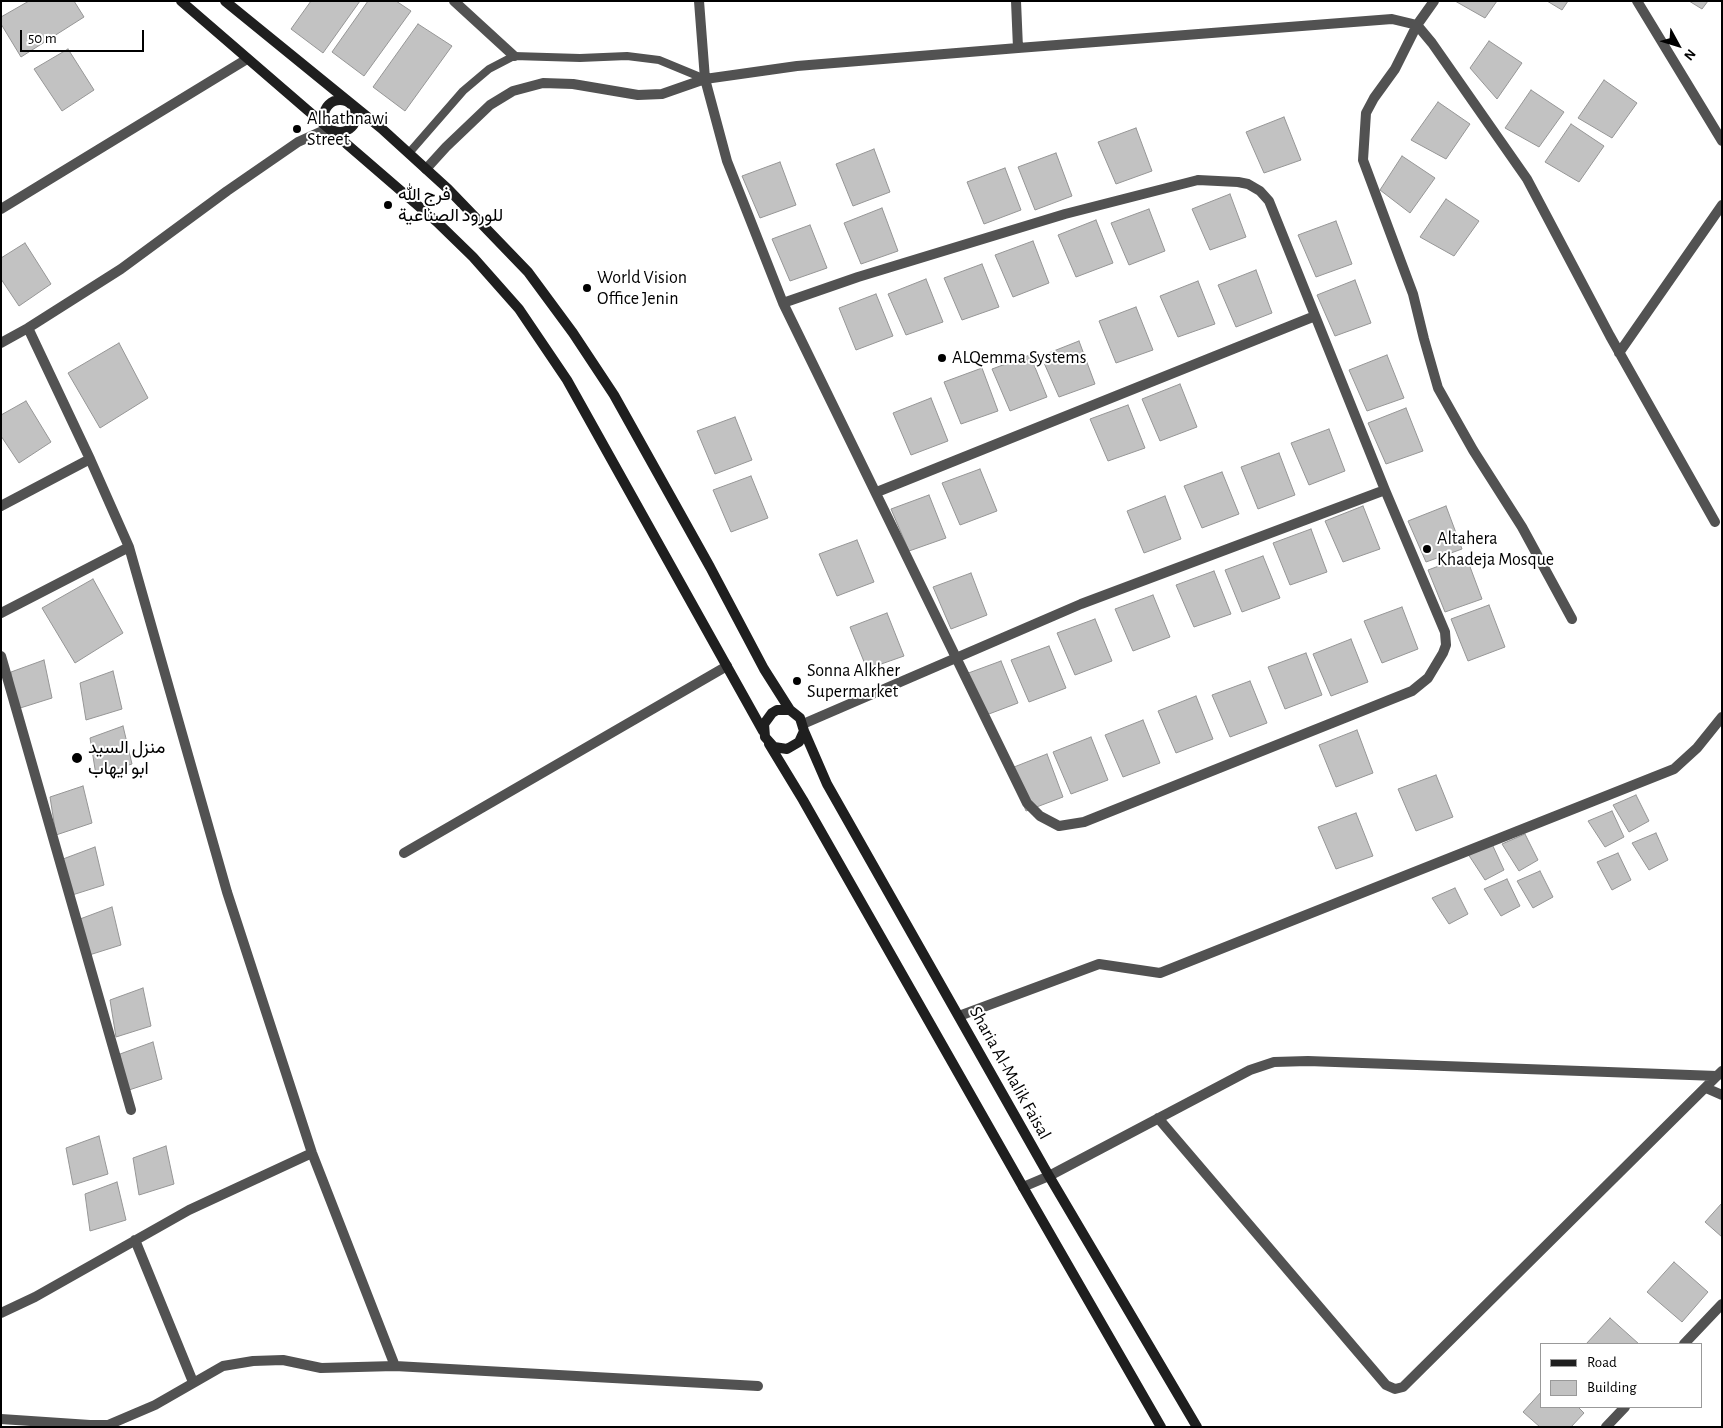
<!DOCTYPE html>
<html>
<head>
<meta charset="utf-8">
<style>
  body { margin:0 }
  #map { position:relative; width:1723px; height:1428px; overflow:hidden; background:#fff; font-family:"Alegreya Sans",sans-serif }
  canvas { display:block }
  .frame { position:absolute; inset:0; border:2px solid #000; pointer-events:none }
  .legend { position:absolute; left:1540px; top:1343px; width:162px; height:65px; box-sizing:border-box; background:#fff; border:1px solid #999; margin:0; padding:6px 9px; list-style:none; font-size:15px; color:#000 }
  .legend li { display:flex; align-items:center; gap:10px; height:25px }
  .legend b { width:25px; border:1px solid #999 }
  .north { position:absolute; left:1653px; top:20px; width:50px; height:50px; -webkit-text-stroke:4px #fff; paint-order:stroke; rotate:129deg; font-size:14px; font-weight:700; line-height:20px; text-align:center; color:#000 }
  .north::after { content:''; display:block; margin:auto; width:18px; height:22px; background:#000; clip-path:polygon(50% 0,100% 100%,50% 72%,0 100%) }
  .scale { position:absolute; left:20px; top:30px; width:124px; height:22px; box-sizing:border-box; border:2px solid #000; border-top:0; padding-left:6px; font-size:15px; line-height:18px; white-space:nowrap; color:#000; -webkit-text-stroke:4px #fff; paint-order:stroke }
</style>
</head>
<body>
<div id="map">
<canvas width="1723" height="1428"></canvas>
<div class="frame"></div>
<ul class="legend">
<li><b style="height:6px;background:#1f1f1f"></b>Road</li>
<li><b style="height:14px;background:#c2c2c2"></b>Building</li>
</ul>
<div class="north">N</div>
<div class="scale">50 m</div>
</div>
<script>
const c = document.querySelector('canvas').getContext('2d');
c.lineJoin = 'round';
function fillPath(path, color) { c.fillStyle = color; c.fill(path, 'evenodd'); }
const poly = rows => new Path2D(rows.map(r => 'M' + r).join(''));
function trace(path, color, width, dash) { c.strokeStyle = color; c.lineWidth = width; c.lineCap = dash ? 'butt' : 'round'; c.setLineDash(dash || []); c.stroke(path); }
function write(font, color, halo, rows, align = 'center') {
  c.font = font + ' "Alegreya Sans",Vazirmatn,sans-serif'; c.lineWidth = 4; c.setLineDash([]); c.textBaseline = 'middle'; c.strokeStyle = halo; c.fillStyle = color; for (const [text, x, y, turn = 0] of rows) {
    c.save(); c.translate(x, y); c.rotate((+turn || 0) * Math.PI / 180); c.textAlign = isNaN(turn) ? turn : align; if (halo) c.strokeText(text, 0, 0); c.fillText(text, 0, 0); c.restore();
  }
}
const building = poly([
  [29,1,74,1,84,17,21,57,1,24,1,17,29,1],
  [311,1,360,1,323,53,291,29,311,1],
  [368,1,396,1,411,11,364,76,332,52,368,1],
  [1455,1,1497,1,1485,18,1455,1],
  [1547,1,1568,1,1562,10,1547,1],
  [1689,1,1708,1,1702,9,1689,1],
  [418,24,452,46,405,111,373,87,418,24],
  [1489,41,1522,63,1497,99,1470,68,1489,41],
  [68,49,94,90,62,111,34,69,68,49],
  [1604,80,1637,103,1612,138,1578,118,1604,80],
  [1531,90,1564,112,1539,147,1505,128,1531,90],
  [1438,102,1470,124,1446,159,1411,140,1438,102],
  [1284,117,1301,160,1264,173,1246,132,1284,117],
  [1571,124,1604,146,1579,182,1545,162,1571,124],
  [1136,128,1152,171,1116,184,1098,142,1136,128],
  [874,149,890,192,853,206,836,164,874,149],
  [1056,153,1072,196,1035,210,1018,167,1056,153],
  [1402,156,1435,178,1410,213,1380,190,1402,156],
  [780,162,796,205,760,218,742,176,780,162],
  [1005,168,1021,210,984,224,967,182,1005,168],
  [1230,194,1246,237,1210,250,1192,209,1230,194],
  [1446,199,1479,221,1454,256,1420,237,1446,199],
  [882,208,898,251,861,264,844,223,882,208],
  [1149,209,1165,251,1129,265,1111,223,1149,209],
  [1096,220,1113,263,1076,277,1058,235,1096,220],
  [1336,221,1352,264,1316,277,1298,235,1336,221],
  [810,225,827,268,790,281,772,239,810,225],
  [1033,241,1049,283,1013,297,995,255,1033,241],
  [25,243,51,284,19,306,1,279,1,258,25,243],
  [982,264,999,307,962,320,944,278,982,264],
  [1256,270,1272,313,1236,327,1218,285,1256,270],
  [926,279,943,322,906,335,888,294,926,279],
  [1355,280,1371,323,1335,336,1317,295,1355,280],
  [1198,281,1215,324,1178,337,1160,296,1198,281],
  [876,294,893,336,856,350,839,308,876,294],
  [1136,307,1153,350,1116,363,1099,321,1136,307],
  [1079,341,1095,384,1059,397,1041,356,1079,341],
  [119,343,148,398,100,428,68,373,119,343],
  [1030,355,1047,397,1010,411,992,369,1030,355],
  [1387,355,1404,398,1367,411,1349,370,1387,355],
  [982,368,998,411,961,424,944,382,982,368],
  [1180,384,1197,427,1160,441,1142,399,1180,384],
  [931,398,948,441,911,455,893,413,931,398],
  [26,401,51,442,19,463,1,436,1,415,26,401],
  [1128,405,1145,448,1108,461,1090,419,1128,405],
  [1406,408,1423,451,1386,464,1368,423,1406,408],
  [735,417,752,460,715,474,697,431,735,417],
  [1329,429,1345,471,1309,485,1291,443,1329,429],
  [1279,453,1295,495,1258,509,1241,467,1279,453],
  [980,469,997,511,960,525,942,483,980,469],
  [1222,472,1239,514,1202,528,1184,486,1222,472],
  [751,476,768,518,731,532,713,490,751,476],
  [929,495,946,538,909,551,891,509,929,495],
  [1165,496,1181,539,1144,553,1127,511,1165,496],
  [1363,506,1380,549,1343,562,1325,521,1363,506],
  [1446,506,1462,549,1426,562,1408,521,1446,506],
  [1311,529,1327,572,1290,585,1273,543,1311,529],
  [857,540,874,582,837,596,819,554,857,540],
  [1263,556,1280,598,1242,612,1225,570,1263,556],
  [1466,556,1482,599,1445,612,1428,570,1466,556],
  [1214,571,1231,614,1194,627,1176,585,1214,571],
  [971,573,987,615,951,629,933,587,971,573],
  [93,579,123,633,75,663,42,608,93,579],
  [1153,595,1170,637,1133,651,1115,609,1153,595],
  [1489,605,1505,647,1468,661,1451,619,1489,605],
  [1402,607,1418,649,1382,663,1364,621,1402,607],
  [887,613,904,656,867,669,850,627,887,613],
  [1095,619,1112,661,1075,675,1057,633,1095,619],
  [1351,639,1368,682,1331,696,1313,654,1351,639],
  [1049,646,1066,688,1029,702,1011,660,1049,646],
  [1306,653,1322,695,1285,709,1268,667,1306,653],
  [44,660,52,698,17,709,11,672,44,660],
  [1001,661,1018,703,981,717,963,675,1001,661],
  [113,671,122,709,86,720,80,683,113,671],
  [1250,681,1267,723,1230,737,1212,695,1250,681],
  [1196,696,1213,739,1176,753,1158,711,1196,696],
  [1143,720,1160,763,1123,777,1105,735,1143,720],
  [123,726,132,764,96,775,90,738,123,726],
  [1357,730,1373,773,1336,787,1319,745,1357,730],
  [1091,737,1108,780,1071,794,1053,752,1091,737],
  [1047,754,1063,797,1026,811,1009,769,1047,754],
  [1436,775,1453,817,1416,831,1398,789,1436,775],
  [83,786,92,823,56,835,50,797,83,786],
  [1636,795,1649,821,1629,832,1613,805,1636,795],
  [1612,811,1624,837,1605,847,1588,821,1612,811],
  [1356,813,1373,856,1336,869,1318,827,1356,813],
  [1656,833,1668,860,1649,870,1632,843,1656,833],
  [1525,834,1538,860,1519,871,1502,844,1525,834],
  [1492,844,1504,870,1485,880,1468,854,1492,844],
  [95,847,104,885,69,896,63,859,95,847],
  [1618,853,1631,880,1612,890,1597,862,1618,853],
  [1540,871,1553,897,1533,908,1517,881,1540,871],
  [1507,879,1520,906,1501,916,1484,889,1507,879],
  [1455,888,1468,914,1449,924,1432,898,1455,888],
  [112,907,121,945,86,956,80,919,112,907],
  [143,988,151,1026,116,1037,110,1000,143,988],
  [153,1042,162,1079,126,1091,120,1054,153,1042],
  [99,1136,108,1174,73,1185,66,1148,99,1136],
  [166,1146,174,1184,139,1195,133,1158,166,1146],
  [117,1182,126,1220,90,1231,85,1194,117,1182],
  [1722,1203,1722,1237,1705,1222,1722,1203],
  [1674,1262,1708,1292,1682,1322,1647,1292,1674,1262],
  [1610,1318,1639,1344,1586,1344,1610,1318],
  [1542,1391,1542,1407,1578,1407,1584,1413,1571,1427,1540,1427,1523,1412,1542,1391]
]);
const lane = poly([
  [409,153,463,91,489,69,514,56,580,58,627,56,659,60,705,79]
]);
const street = poly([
  [454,1,514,56],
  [699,1,705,79,727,161,783,303],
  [1016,1,1018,48],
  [1434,1,1417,25,1395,69,1374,98,1366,113,1363,160,1413,294,1424,339,1438,388,1473,450,1522,527,1572,619],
  [1637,1,1722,141],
  [426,169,446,147,490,105,513,91,543,83,573,84,638,95,662,94,705,79,797,66,1018,48,1392,19,1417,25,1432,43,1527,179,1610,336,1715,522],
  [1198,180,1238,182,1248,184,1260,191,1269,201,1385,490,1445,632,1446,645,1443,653,1428,678,1412,691,1084,822,1059,826,1040,816,1027,803,783,303,858,277,1065,214,1198,180],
  [1,209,247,59],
  [28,328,90,459,129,547],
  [1,343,28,328,121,269,227,191,298,142,329,128],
  [1619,353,1722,205],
  [877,492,1315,316],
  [1,506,90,459],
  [1,613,129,547,227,892,312,1153,395,1366],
  [1,656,131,1110],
  [803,724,1081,604,1385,490],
  [404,853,727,666],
  [959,1016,1099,964,1160,973,1674,769,1697,748,1722,717],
  [1706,1088,1722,1095],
  [1158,1118,1386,1385,1395,1389,1403,1387,1722,1071],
  [1023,1187,1049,1176,1250,1070,1274,1062,1308,1061,1717,1076],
  [135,1240,193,1382],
  [1,1313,35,1297,189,1210,312,1153],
  [1684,1344,1722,1304],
  [1,1419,90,1425,108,1425,155,1405,223,1366,253,1361,283,1360,321,1368,395,1366,758,1386],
  [1606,1427,1625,1407]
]);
const secondary = poly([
  [181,1,437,222,473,257,519,309,567,380,763,731],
  [225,1,381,128,448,189,528,272,573,333,614,395,710,567,764,669,790,710,800,718,804,731,799,742,787,749,774,747,765,737,764,724,772,713,777,710,790,710],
  '324 116a16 16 0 1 1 32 0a16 16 0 1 1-32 0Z',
  [804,731,827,784,1049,1176,1197,1427],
  [769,744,803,800,1023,1187,1161,1427]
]);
const markers = [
  [297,129,5,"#000"],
  [388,205,5,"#000"],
  [587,288,5,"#000"],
  [942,358,5,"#000"],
  [1427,549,5,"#000"],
  [797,681,5,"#000"],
  [77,758,6,"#000"]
];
const poiNames = [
  ["Alhathnawi",307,119],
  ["Street",307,140],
  ["فرج الله",398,195],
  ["للورود الصناعية",398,216],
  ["World Vision",597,278],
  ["Office Jenin",597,299],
  ["ALQemma Systems",952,358],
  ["Altahera",1437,539],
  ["Khadeja Mosque",1437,560],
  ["Sonna Alkher",807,671],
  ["Supermarket",807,692],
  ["منزل السيد",88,748],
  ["ابو ايهاب",88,769]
];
const streetNames = [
  ["Sharia Al-Malik Faisal",1010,1073,61]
];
fillPath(building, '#c2c2c2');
trace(building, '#969696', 1);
trace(lane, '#525252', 8);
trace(street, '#525252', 10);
trace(secondary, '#1f1f1f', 10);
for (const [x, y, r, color] of markers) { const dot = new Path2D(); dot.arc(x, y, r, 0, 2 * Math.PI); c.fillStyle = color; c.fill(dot); trace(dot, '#fff', 2); }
write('18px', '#000', '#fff', poiNames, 'left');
write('18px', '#000', '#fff', streetNames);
</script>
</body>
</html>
